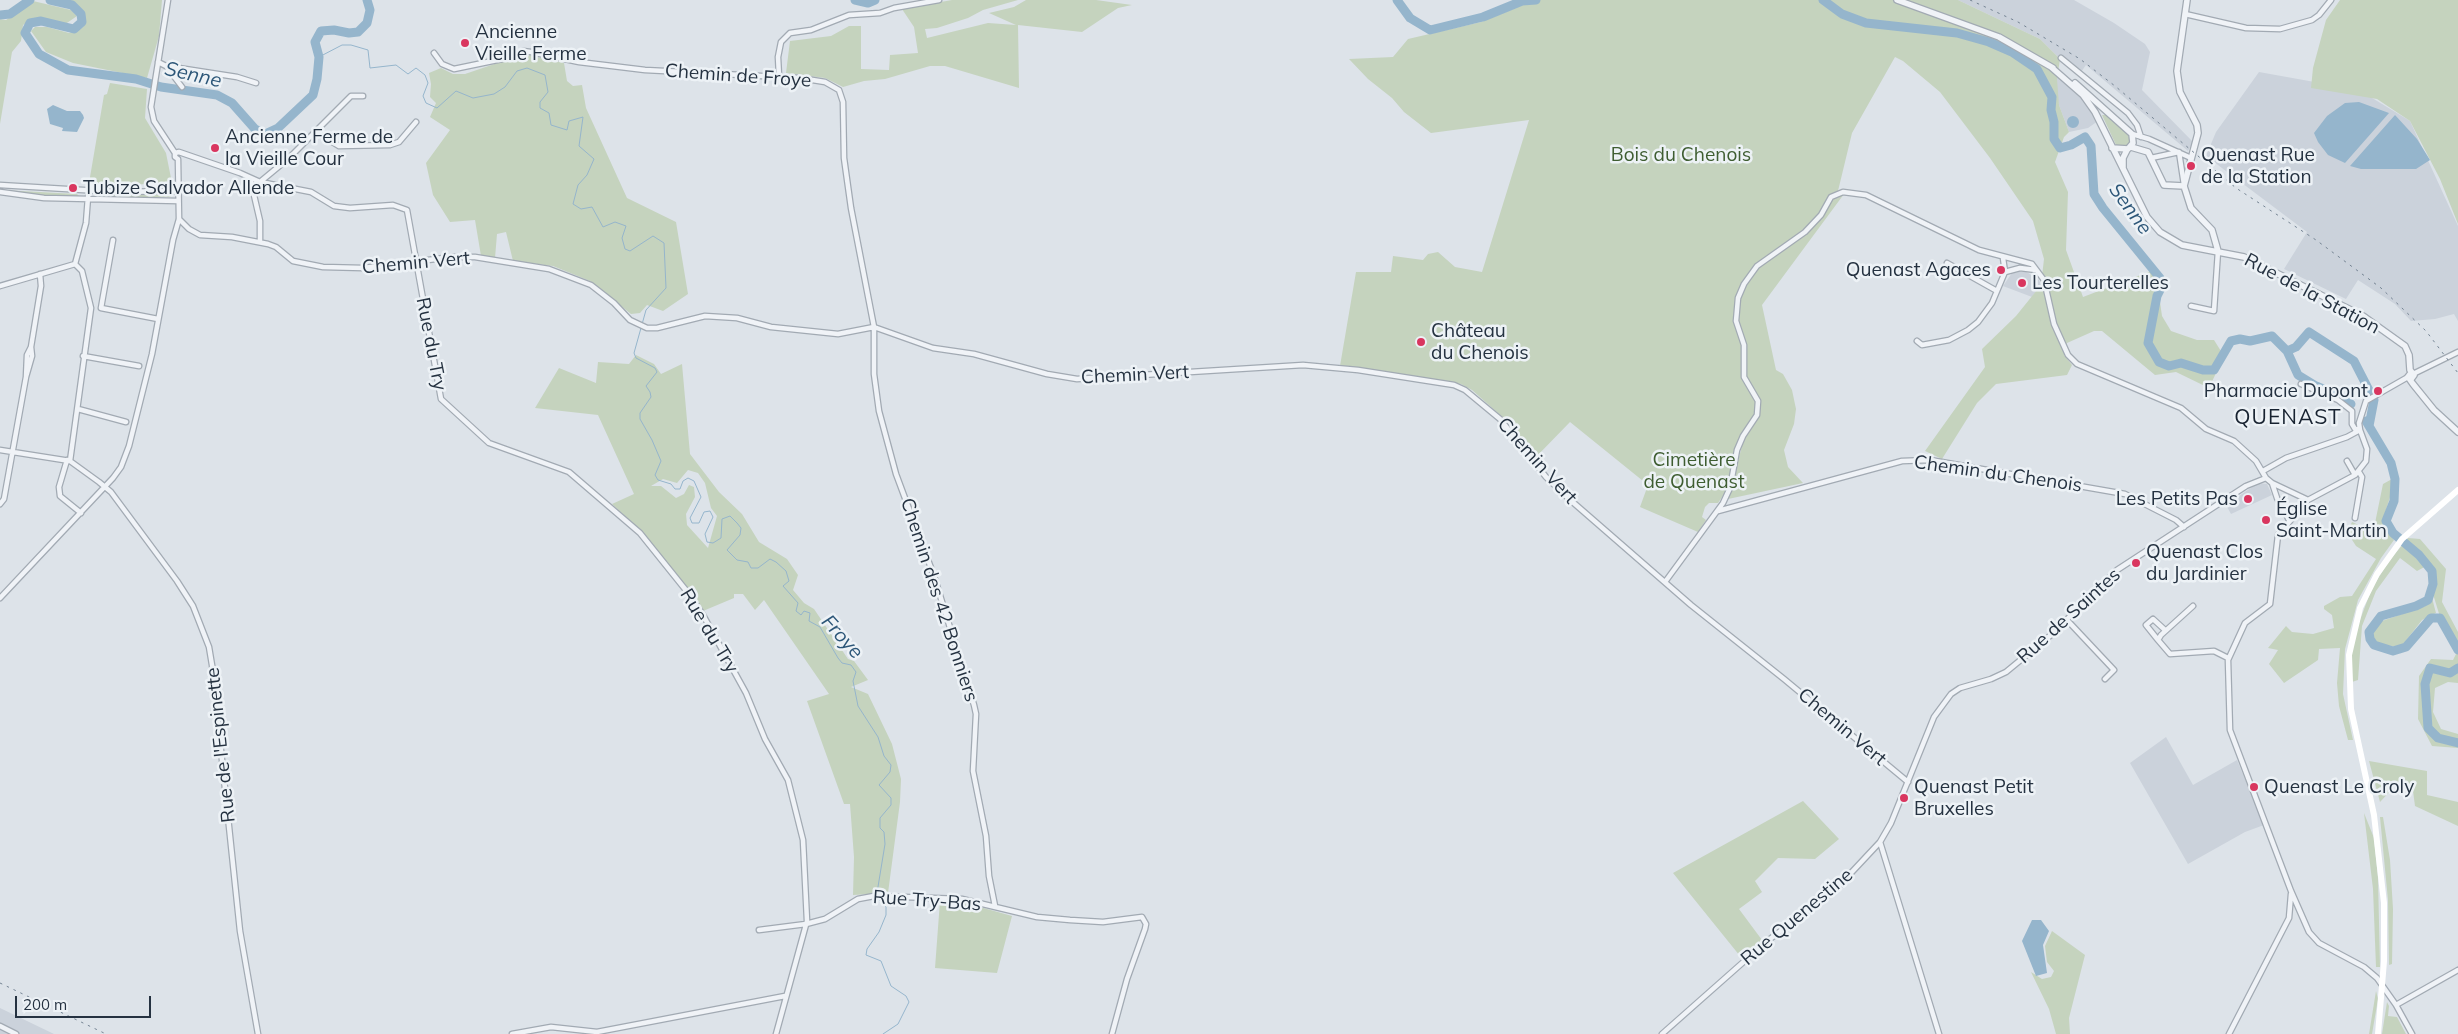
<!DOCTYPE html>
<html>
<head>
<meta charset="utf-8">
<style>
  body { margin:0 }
  #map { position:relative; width:2458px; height:1034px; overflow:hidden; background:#dde3e9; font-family:Mulish,sans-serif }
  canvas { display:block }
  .scale { position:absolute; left:15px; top:996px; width:136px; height:22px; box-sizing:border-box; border:2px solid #253241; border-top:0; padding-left:6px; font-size:15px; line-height:18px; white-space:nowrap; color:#253241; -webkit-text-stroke:4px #edf2f6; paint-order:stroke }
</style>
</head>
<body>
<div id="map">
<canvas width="2458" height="1034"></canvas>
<div class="scale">200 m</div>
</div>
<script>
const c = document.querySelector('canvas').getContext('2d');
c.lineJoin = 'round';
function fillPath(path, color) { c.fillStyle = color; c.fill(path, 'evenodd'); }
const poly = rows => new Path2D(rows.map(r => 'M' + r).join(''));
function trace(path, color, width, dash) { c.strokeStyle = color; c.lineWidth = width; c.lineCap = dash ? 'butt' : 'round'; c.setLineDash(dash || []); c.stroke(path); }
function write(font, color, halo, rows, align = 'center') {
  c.font = font + ' Mulish,sans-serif'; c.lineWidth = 5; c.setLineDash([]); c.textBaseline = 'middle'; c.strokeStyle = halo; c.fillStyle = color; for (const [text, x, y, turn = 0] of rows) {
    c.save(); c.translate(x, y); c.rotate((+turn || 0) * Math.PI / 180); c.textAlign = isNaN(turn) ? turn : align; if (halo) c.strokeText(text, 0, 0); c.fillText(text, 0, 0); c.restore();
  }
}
const built = poly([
  [1958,0,2074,0,2114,23,2145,44,2150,52,2142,90,2193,142,2188,151,2086,65,2081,72,2060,59,2040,39],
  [2051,67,2083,95,2098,121,2088,128,2069,132,2059,105],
  [2259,72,2359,90,2410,121,2458,226,2458,321,2454,314,2435,319,2411,321,2395,304,2358,280,2346,299,2284,269,2307,232,2206,156,2216,132],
  [2025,271,2039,280,2041,285,2032,297,2003,286,2012,273],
  [2258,483,2267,484,2272,495,2231,514,2226,505],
  [2166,737,2193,785,2237,760,2264,825,2245,832,2188,864,2130,763],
  [0,1008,54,1034,0,1034]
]);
const green = poly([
  [54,0,162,0,159,36,147,78,73,63,46,52,31,31,35,27,47,27,69,33,79,30,84,26,85,19,79,7],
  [952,0,1018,0,983,10,968,18,937,28,925,29,927,38,988,23,1016,25,989,13,1014,7,1026,0,1096,0,1132,5,1118,8,1082,32,1018,25,1019,88,945,66,930,66,885,79,864,81,843,87,825,78,786,73,790,41,831,36,849,26,861,26,861,69,889,70,890,55,918,53,914,27,902,9],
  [1519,0,1958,0,2040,39,2060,59,2057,79,2059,105,2069,132,2064,137,2055,162,2068,192,2066,250,2083,297,2151,271,2157,281,2162,316,2171,331,2197,340,2214,340,2224,356,2209,388,2176,372,2155,375,2102,331,2094,331,2067,343,2064,355,2072,365,2067,375,1996,384,1977,403,1942,459,1925,451,1985,367,1982,349,2016,316,2041,285,2044,259,2033,221,1990,158,1940,92,1903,61,1895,57,1852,133,1838,191,1844,194,1762,305,1776,370,1783,374,1792,390,1796,409,1794,424,1784,450,1788,467,1803,483,1728,499,1742,446,1737,443,1726,491,1718,503,1709,503,1705,507,1702,517,1706,520,1698,532,1640,507,1648,485,1570,422,1536,457,1508,422,1472,390,1461,384,1340,366,1356,272,1391,272,1393,256,1423,260,1428,254,1438,252,1455,267,1482,272,1529,120,1431,133,1404,112,1392,98,1368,79,1349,59,1393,57,1408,39,1481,22,1518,7],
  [2340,0,2458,0,2458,224,2440,179,2410,121,2377,99,2311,88,2313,68,2326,20],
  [33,1,71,10,77,16,64,25,34,18,23,25,21,41,12,52,0,124,0,19,6,20],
  [524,54,564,63,567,81,573,86,582,85,586,108,627,198,676,222,688,294,663,311,647,305,640,313,631,314,590,281,553,266,513,261,506,232,497,234,495,258,481,256,475,220,450,222,433,195,426,163,450,130,430,117,436,103,430,97,431,84,429,73,441,68,453,74,465,74],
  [110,83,147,89,145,118,166,153,172,183,97,186,89,183,104,95,107,94],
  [2102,115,2107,115,2128,134,2131,142,2125,148,2116,145],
  [2,190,77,194,79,196,40,196,1,191],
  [116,194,170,195,171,197,95,197],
  [636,355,654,364,661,374,682,364,690,454,719,492,742,514,759,542,787,559,798,575,793,590,804,603,814,609,848,659,854,661,868,680,851,687,868,694,892,744,901,779,900,802,888,893,853,895,854,857,850,804,844,804,807,701,829,694,764,600,755,610,743,594,734,594,734,598,703,611,693,595,640,530,612,504,634,494,598,415,535,408,559,368,596,383,598,362,629,364],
  [688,470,698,473,705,483,711,508,717,516,708,548,687,525,686,514,695,497,694,487,689,485,684,494,676,498,661,486,651,486,663,479,677,483],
  [2392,479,2392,491,2383,519,2384,527,2394,540,2381,558,2358,600,2345,649,2343,694,2353,740,2348,740,2339,706,2337,683,2340,648,2319,649,2318,660,2284,683,2269,664,2278,650,2268,648,2286,626,2292,632,2313,634,2334,628,2332,615,2324,609,2324,606,2340,597,2352,596,2376,559,2356,546,2347,532,2352,522,2361,526,2375,523,2383,484],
  [2408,538,2420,539,2446,569,2442,602,2458,632,2458,646,2440,617,2433,594,2428,565,2417,571,2400,558,2376,591,2362,626,2358,680,2352,682,2351,657,2357,628,2372,588,2389,561],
  [2432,598,2436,613,2422,620,2401,647,2383,645,2372,640,2374,630,2382,621,2425,606],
  [2458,650,2458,683,2448,682,2435,688,2433,712,2441,729,2458,734,2458,748,2432,746,2418,719,2419,676,2431,659,2453,660],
  [2369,761,2427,771,2427,795,2458,802,2458,826,2415,806,2413,791,2395,786,2380,802],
  [1803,801,1839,839,1815,859,1778,858,1755,881,1762,892,1739,909,1762,940,1740,956,1673,873],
  [2364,813,2374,838,2378,878,2380,967,2376,967,2373,889],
  [2380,817,2383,817,2390,860,2393,909,2392,964,2389,965,2388,900],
  [940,901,962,902,1012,916,997,973,935,968],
  [2052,931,2085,955,2069,1018,2070,1034,2056,1034,2049,1009,2031,972,2042,979,2051,977,2054,971,2047,962,2045,946],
  [2376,991,2378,999,2372,1034,2369,1034],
  [2387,1002,2389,1006,2388,1016,2397,1017,2406,1034,2382,1034]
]);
const water = poly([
  [2359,102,2389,113,2345,163,2328,155,2318,142,2314,133,2327,116,2345,103],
  [53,105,67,111,80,111,83,115,84,118,77,132,62,131,63,128,50,124,47,109],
  [2395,115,2417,139,2430,160,2416,169,2361,169,2350,166],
  '2067 122a6 6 0 1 1 12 0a6 6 0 1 1-12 0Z',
  [2032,920,2041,920,2049,931,2043,945,2047,973,2036,976,2022,941]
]);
const stream = poly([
  [319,57,342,45,351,45,368,50,370,68,396,65,408,74,416,68,425,75,428,83,423,96,426,103,437,108,456,91,473,98,494,94,505,87,517,71,527,68,545,75,548,92,540,102,540,108,549,113,551,125,567,130,569,121,583,117,579,146,594,159,587,175,578,185,573,204,581,209,592,207,603,227,615,222,626,226,622,238,625,249,630,251,653,236,664,243,666,288,646,310,634,353,636,358,655,368,657,372,646,386,650,392,651,397,640,413,640,419,652,440,661,461,655,475,658,480,671,484,675,489,680,489,683,481,688,478,694,481,701,497,690,518,692,523,699,523,704,512,710,511,713,517,705,534,707,542,713,543,721,538,722,519,730,516,737,523,741,528,740,535,727,550,737,560,748,562,751,568,758,568,770,559,776,562,786,571,789,581,783,586,798,603,796,611,801,615,804,611,810,613,809,621,820,627,838,658,842,663,851,665,856,672,853,681,858,706,878,737,884,756,891,765,890,772,879,785,891,798,891,805,880,818,880,828,884,832,885,844,877,893],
  [876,897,886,907,886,915,879,932,867,949,866,955,881,961,891,986,906,996,909,1002,898,1024,883,1034]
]);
const river = poly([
  [50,0,72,5,81,14,82,22,74,29,41,21,30,23,25,33,39,54,68,70,136,79,161,87,217,95,232,103,255,129,265,134,278,128,313,95,317,79,319,57,315,42,321,31,334,30,349,33,358,32,367,23,370,10,367,0],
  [855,0,868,3,875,0],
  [1397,0,1410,18,1430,30,1483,17,1522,1,1536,0],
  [1823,0,1842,14,1866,23,1957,33,1989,42,2012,52,2037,69,2052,97,2051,110,2054,122,2054,139,2060,148,2071,145,2085,137,2091,146,2094,194,2103,208,2160,278,2162,286,2157,296,2148,343,2159,362,2169,366,2181,363,2203,370,2214,370,2231,341,2240,339,2250,341,2272,336,2287,351,2298,375,2316,386,2342,397,2351,404],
  [0,15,10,14,30,0],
  [2287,351,2296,347,2309,332,2354,361,2374,400,2369,426],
  [2366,421,2391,463,2395,479,2394,501,2386,521,2393,533,2419,555,2432,571,2433,584,2428,600,2416,606,2381,616,2369,632,2370,639,2374,645,2393,651,2406,647,2431,618,2440,618,2458,650],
  [2458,668,2450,673,2430,668,2425,684,2428,728,2438,738,2458,743]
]);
const minor = poly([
  [2185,14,2246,28,2280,29,2312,20,2319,15,2331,0],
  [434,53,442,64,454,69,507,58,523,51,531,52,579,62,645,70,800,78,825,82,839,90,843,102,844,158,851,208,874,327,874,374,879,411,896,474,934,576,974,705,976,714,973,771,986,836,989,876,995,906],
  [2061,58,2128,113,2137,125,2141,137],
  [158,62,166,66,237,77,256,83],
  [166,66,182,87],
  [779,76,778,57,781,42,790,33,811,30,849,15,880,13,894,8,939,0],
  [316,132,339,146,390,145,399,142,416,122],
  [2132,134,2149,139,2191,158],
  [2179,152,2184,185],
  [175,153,179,152,240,173,260,182,311,192,334,206,350,208,393,205,407,210,441,399,489,443,569,472,640,533,689,594,703,615,746,693,765,739,788,780,803,840,807,921,776,1034],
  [2151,158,2179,152],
  [250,178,260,221,260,242],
  [260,182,289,158,351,96,363,96],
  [0,185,116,192,178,191],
  [0,192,44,198,178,201],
  [179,219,189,229,200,235,232,237,268,244,276,247,293,261,323,267,363,268,452,257,475,257,549,269,591,285,614,303,630,320,647,328,657,328,705,316,737,318,771,327,838,334,874,327,933,348,974,354,1047,374,1077,379,1303,365,1358,370,1454,385,1465,390,1500,419,1546,477,1568,498,1691,605,1784,679,1908,782],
  [113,240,101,308,158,319],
  [1947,263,1997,291],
  [2005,272,2020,268,2036,270],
  [0,286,75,264,86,223,88,197],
  [2191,306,2214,311,2218,251],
  [1917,341,1922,345,1949,340,1968,330,1978,322,1992,303,2005,272,2003,258],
  [31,347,27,355,26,377,32,356,31,347,41,286,40,274],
  [83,356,139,366],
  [2413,374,2458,352],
  [2301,384,2338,400,2352,411,2352,424,2355,429,2360,430,2367,449,2366,461,2355,475,2308,500,2278,535,2270,604,2245,623,2228,660,2230,730,2291,891,2309,932,2319,943,2364,967,2377,978,2396,1005,2412,1034],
  [78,409,126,422],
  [2360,430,2359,423,2366,401,2408,377],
  [0,450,70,461,99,482,111,492,177,581,193,606,209,647,212,665,240,931,258,1034],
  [67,460,59,487,60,496,81,513],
  [70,461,91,308,82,271,75,264],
  [2347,461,2355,475],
  [2263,471,2286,458,2347,437,2360,430],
  [2266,478,2272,483,2277,498,2289,520],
  [2272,483,2308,500],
  [0,504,4,499,26,377],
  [1718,511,1902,461,1930,460,2125,494,2176,520,2184,527],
  [2355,518,2362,477,2359,472],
  [1665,582,1723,503,1730,488,1737,450,1743,436,1757,415,1758,401,1744,377,1744,345,1736,321,1738,298,1744,284,1757,266,1805,232,1821,215,1831,197,1843,192,1866,195,1979,250,2032,264,2044,280,2054,324,2068,355,2077,364,2181,408,2206,429,2234,441,2256,461,2266,478],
  [0,598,113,478,121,467,129,446,152,354,173,240,179,219,178,159,175,157,175,153,154,121,151,107,168,0],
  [2193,606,2161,635,2158,640,2170,654,2214,651,2228,658],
  [2067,620,2114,670,2105,679],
  [2158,640,2146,625,2153,619,2165,630],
  [1880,842,1939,1034],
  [759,930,806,924,825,919,858,899,874,896,962,899,1037,917,1070,920,1103,922,1142,917,1146,924,1145,929,1127,979,1112,1034],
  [2396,1005,2458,970],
  [0,1026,16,1034],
  [512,1034,551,1027,597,1032,785,996],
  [1662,1034,1766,942,1836,889,1880,842,1891,823,1934,717,1951,694,1960,688,1991,679,2006,672,2051,635,2117,570,2246,486,2266,478],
  [2229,1034,2289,918,2291,894]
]);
const tertiary = poly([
  [1897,0,1999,37,2053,68],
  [2187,0,2177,71,2180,92,2197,125,2198,133,2184,186,2191,208,2212,230,2218,251],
  [2051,67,2083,95,2095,112,2147,217,2160,232,2182,245,2244,257,2363,316,2405,346,2409,355,2410,370,2414,375,2411,379],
  [2075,83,2132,134,2133,143,2128,149,2112,148],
  [2131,147,2148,152,2164,185,2184,186],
  [2123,168,2123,158,2127,150],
  [2411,373,2408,377,2413,384,2434,410,2458,432]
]);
const secondary = poly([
  [2378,1034,2384,961,2384,903,2374,815,2351,709,2349,655,2360,608,2377,574,2402,539,2458,490]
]);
const rail = poly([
  [1970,0,2018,22,2080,59,2115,86,2236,188,2316,240,2381,288,2426,331,2458,373],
  [0,983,106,1034]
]);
const markers = [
  [465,43,5,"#d9365f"],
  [215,148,5,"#d9365f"],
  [2191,166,5,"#d9365f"],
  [73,188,5,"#d9365f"],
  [2001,270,5,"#d9365f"],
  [2022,283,5,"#d9365f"],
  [1421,342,5,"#d9365f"],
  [2378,391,5,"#d9365f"],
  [2248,499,5,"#d9365f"],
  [2266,520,5,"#d9365f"],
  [2136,563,5,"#d9365f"],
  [2254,787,5,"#d9365f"],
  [1904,798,5,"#d9365f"]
];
const poiNames = [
  ["Ancienne",475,32],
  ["Vieille Ferme",475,54],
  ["Ancienne Ferme de",225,137],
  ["la Vieille Cour",225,159],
  ["Quenast Rue",2201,155],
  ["de la Station",2201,177],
  ["Tubize Salvador Allende",83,188],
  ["Quenast Agaces",1991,270,"right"],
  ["Les Tourterelles",2032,283],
  ["Château",1431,331],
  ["du Chenois",1431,353],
  ["Pharmacie Dupont",2368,391,"right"],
  ["Les Petits Pas",2238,499,"right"],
  ["Église",2276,509],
  ["Saint-Martin",2276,531],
  ["Quenast Clos",2146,552],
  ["du Jardinier",2146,574],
  ["Quenast Petit",1914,787],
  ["Bruxelles",1914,809],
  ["Quenast Le Croly",2264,787]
];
const streetNames = [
  ["Chemin de Froye",738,76,4],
  ["Chemin Vert",416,263,-5],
  ["Rue de la Station",2312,294,28],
  ["Rue du Try",431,344,79],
  ["Chemin Vert",1135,375,-3],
  ["Chemin Vert",1537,461,48],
  ["Chemin du Chenois",1998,474,8],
  ["Chemin des 42 Bonniers",939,600,72],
  ["Rue de Saintes",2069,616,-42],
  ["Rue du Try",709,631,59],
  ["Chemin Vert",1842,727,40],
  ["Rue de l'Espinette",221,745,-96],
  ["Rue Try-Bas",927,901,4],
  ["Rue Quenestine",1797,917,-40]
];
const parkNames = [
  ["Bois du Chenois",1681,155],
  ["Cimetière",1694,460],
  ["de Quenast",1694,482]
];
const waterNames = [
  ["Senne",193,75,13],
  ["Senne",2130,209,54],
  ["Froye",842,637,48]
];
const quarterNames = [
  ["QUENAST",2288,418]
];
fillPath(built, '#cbd2db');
fillPath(green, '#c5d3be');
fillPath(water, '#95b5cc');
trace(stream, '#95b5cc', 1);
trace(river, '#95b5cc', 9);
trace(minor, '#a2aab3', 7);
trace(tertiary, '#a2aab3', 8);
trace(minor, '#f0f3f7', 4.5);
trace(tertiary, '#f0f3f7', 5.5);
trace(secondary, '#fff', 6);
trace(rail, '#758493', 1, [2.5, 5]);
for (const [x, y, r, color] of markers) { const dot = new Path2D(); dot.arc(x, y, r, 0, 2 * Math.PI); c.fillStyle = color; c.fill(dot); trace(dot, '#edf2f6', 2); }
write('19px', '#253241', '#edf2f6', poiNames, 'left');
write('19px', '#253241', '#edf2f6', streetNames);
write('19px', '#3e5d31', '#edf2f6', parkNames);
write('italic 20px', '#2c5678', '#edf2f6', waterNames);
c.letterSpacing = '1px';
write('21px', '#182331', '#edf2f6', quarterNames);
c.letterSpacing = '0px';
</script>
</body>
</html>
